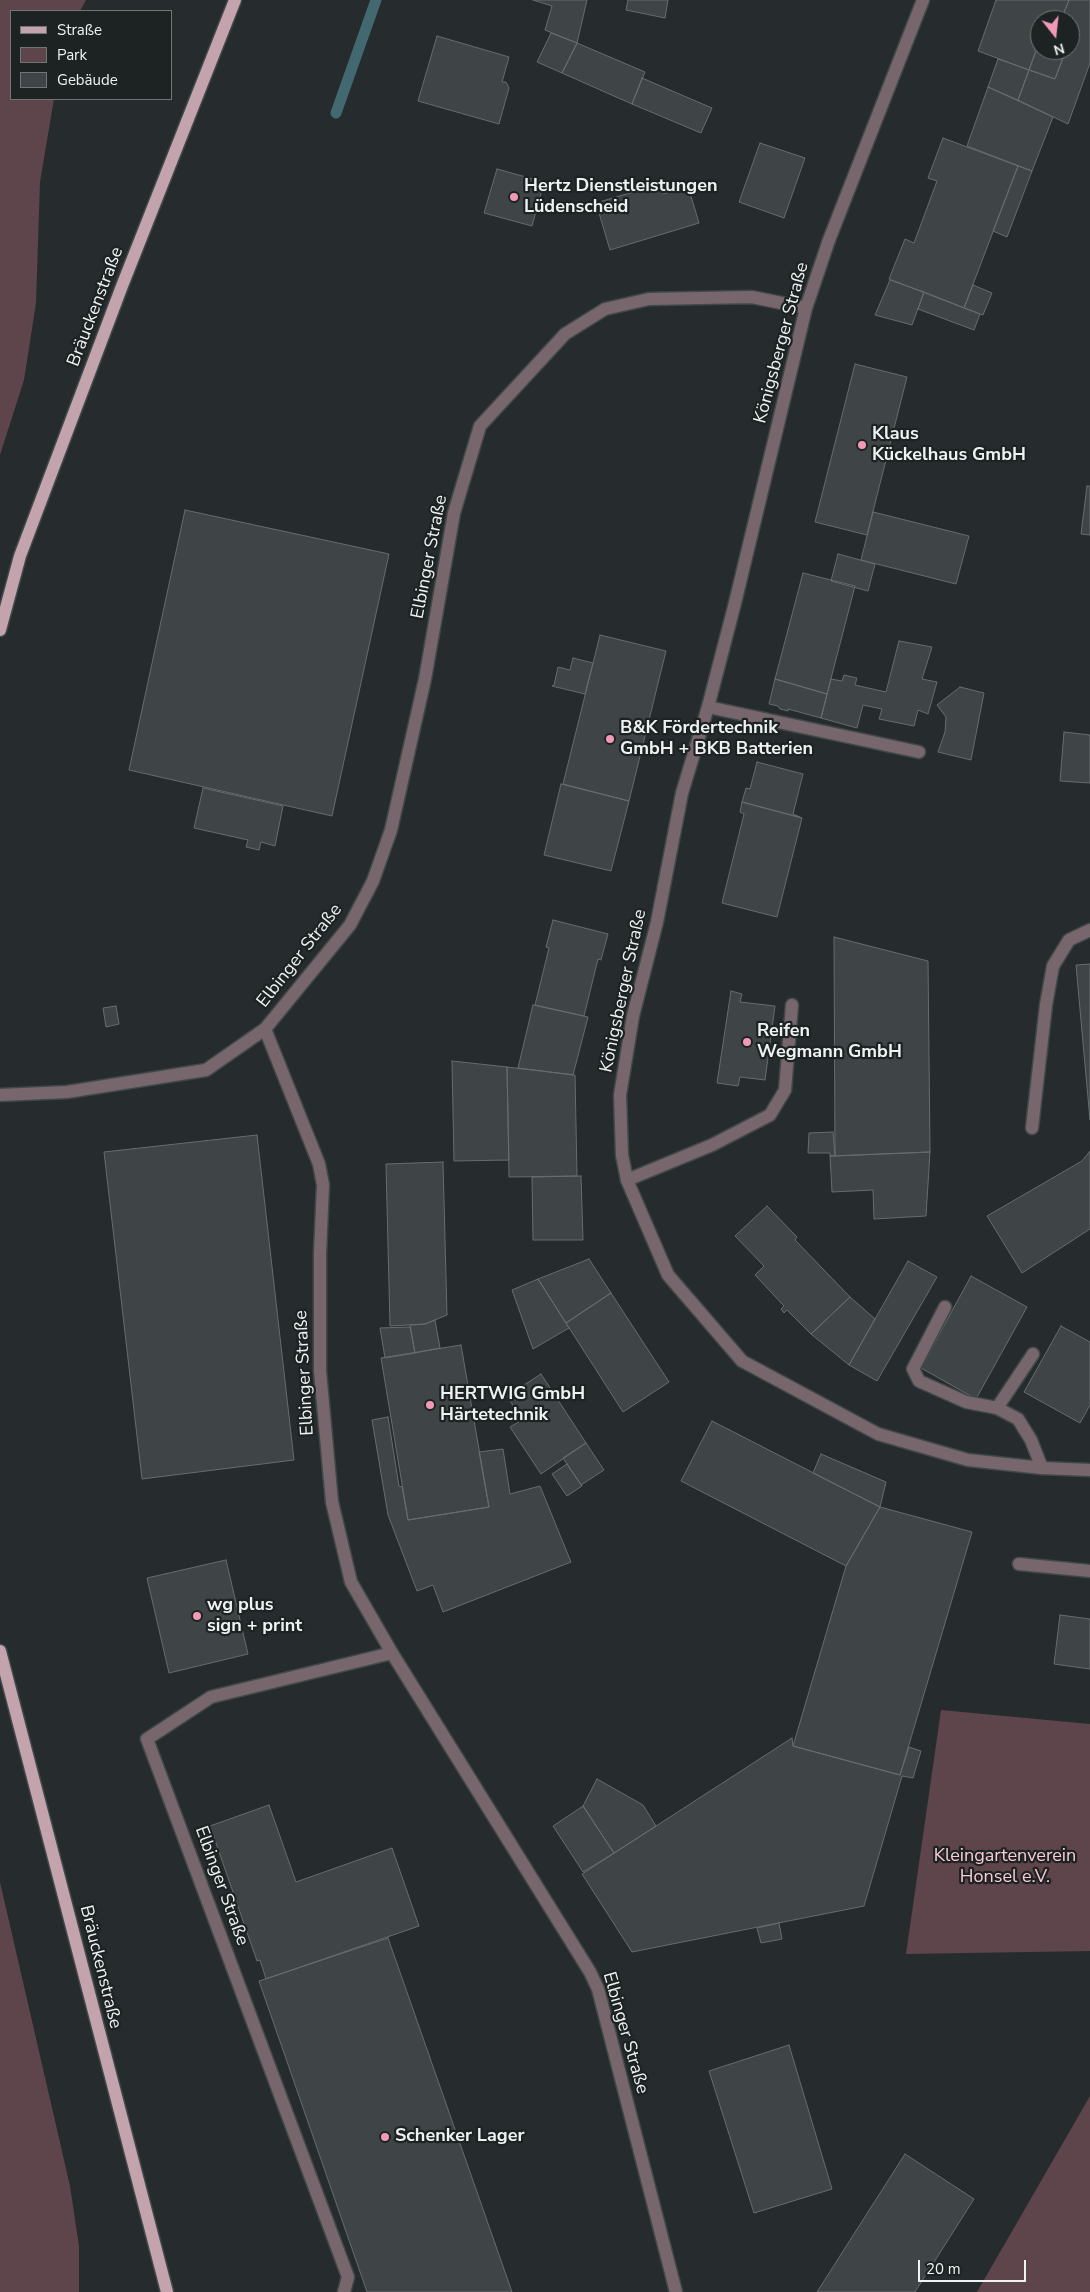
<!DOCTYPE html>
<html>
<head>
<meta charset="utf-8">
<style>
  body { margin:0 }
  #map { position:relative; width:1090px; height:2292px; overflow:hidden; background:#262c2d; font-family:"Nunito Sans",sans-serif }
  canvas { display:block }
  .legend { position:absolute; left:10px; top:10px; width:162px; height:90px; box-sizing:border-box; background:#1d2223; border:1px solid #717576; margin:0; padding:6px 9px; list-style:none; font-size:15px; color:#eef2f3 }
  .legend li { display:flex; align-items:center; gap:10px; height:25px }
  .legend b { width:25px; border:1px solid #717576 }
  .north { position:absolute; left:1030px; top:10px; width:50px; height:50px; box-sizing:border-box; background:#1d2223; border:1px solid #717576; border-radius:50%; rotate:164deg; font-size:14px; font-weight:700; line-height:20px; text-align:center; color:#eef2f3 }
  .north::after { content:''; display:block; margin:auto; width:18px; height:22px; background:#f09ab5; clip-path:polygon(50% 0,100% 100%,50% 72%,0 100%) }
  .scale { position:absolute; left:918px; top:2260px; width:108px; height:22px; box-sizing:border-box; border:2px solid #eef2f3; border-top:0; padding-left:6px; font-size:15px; line-height:18px; white-space:nowrap; color:#eef2f3; -webkit-text-stroke:4px #1d2223; paint-order:stroke }
</style>
</head>
<body>
<div id="map">
<canvas width="1090" height="2292"></canvas>
<ul class="legend">
<li><b style="height:6px;background:#c3a4ac"></b>Straße</li>
<li><b style="height:14px;background:#5e444b"></b>Park</li>
<li><b style="height:14px;background:#3f4546"></b>Gebäude</li>
</ul>
<div class="north">N</div>
<div class="scale">20 m</div>
</div>
<script>
const c = document.querySelector('canvas').getContext('2d');
c.lineJoin = 'round';
function fillPath(path, color) { c.fillStyle = color; c.fill(path, 'evenodd'); }
const poly = rows => new Path2D(rows.map(r => 'M' + r).join(''));
function trace(path, color, width, dash) { c.strokeStyle = color; c.lineWidth = width; c.lineCap = dash ? 'butt' : 'round'; c.setLineDash(dash || []); c.stroke(path); }
function write(font, color, halo, rows, align = 'center') {
  c.font = font + ' "Nunito Sans",sans-serif'; c.lineWidth = 4.5; c.setLineDash([]); c.textBaseline = 'middle'; c.strokeStyle = halo; c.fillStyle = color; for (const [text, x, y, turn = 0] of rows) {
    c.save(); c.translate(x, y); c.rotate((+turn || 0) * Math.PI / 180); c.textAlign = isNaN(turn) ? turn : align; if (halo) c.strokeText(text, 0, 0); c.fillText(text, 0, 0); c.restore();
  }
}
const green = poly([
  [0,0,86,0,80,11,11,11,11,99,54,99,40,182,36,303,24,380,0,455],
  [941,1710,1090,1724,1090,1951,906,1954],
  [0,1882,70,2186,79,2246,79,2292,0,2292],
  [1090,2096,1090,2292,977,2292]
]);
const stream = poly([
  [336,113,376,0]
]);
const building = poly([
  [533,0,587,0,577,43,545,30,552,6,533,0],
  [628,0,668,0,665,18,626,10,628,0],
  [996,0,1069,0,1061,20,1048,18,1047,20,1040,20,1040,40,1029,70,978,51,996,0],
  [1069,0,1090,0,1090,63,1068,124,1018,100,1029,70,1055,79,1066,50,1070,50,1070,39,1074,26,1070,25,1070,20,1061,20,1069,0],
  [551,33,577,43,562,73,537,62,551,33],
  [437,36,509,57,502,82,506,82,509,88,499,124,418,101,437,36],
  [1040,40,1040,50,1066,50,1055,79,1029,70,1040,40],
  [577,43,645,72,632,104,562,73,577,43],
  [998,59,1029,70,1018,100,988,87,998,59],
  [642,78,712,108,701,133,632,104,642,78],
  [988,87,1053,117,1032,171,967,146,988,87],
  [943,138,1018,166,964,308,889,279,905,239,914,243,937,181,928,178,943,138],
  [760,143,805,158,784,218,739,202,760,143],
  [1018,166,1032,171,1007,237,993,231,1018,166],
  [497,169,544,182,532,226,484,213,497,169],
  [660,184,663,194,688,186,699,223,610,250,596,203,660,184],
  [890,280,924,292,912,325,875,315,890,280],
  [973,285,992,293,983,315,964,308,973,285],
  [924,292,980,314,974,330,918,309,924,292],
  [855,364,907,377,867,535,815,522,855,364],
  [1087,486,1090,486,1090,535,1081,534,1087,486],
  [185,510,389,554,332,816,129,770,185,510],
  [873,512,969,536,956,584,861,560,873,512],
  [838,554,875,564,868,591,831,581,838,554],
  [803,573,855,586,827,694,775,679,803,573],
  [600,635,666,651,629,801,563,784,600,635],
  [899,641,932,647,922,679,937,682,928,714,918,710,914,726,879,719,882,709,863,705,857,728,821,718,831,679,842,681,844,675,857,678,855,685,886,692,899,641],
  [573,658,593,663,585,694,552,686,554,685,558,667,570,670,573,658],
  [775,679,827,694,821,718,788,709,788,711,780,709,778,706,769,704,775,679],
  [960,687,984,693,971,760,938,752,945,732,946,717,937,705,960,687],
  [1064,732,1090,735,1090,783,1060,781,1064,732],
  [757,762,803,774,793,814,802,818,742,802,746,788,750,789,757,762],
  [561,784,629,801,611,871,544,855,561,784],
  [203,788,283,806,275,846,261,842,259,850,246,847,248,840,194,828,203,788],
  [742,802,802,818,777,917,722,903,744,814,740,812,742,802],
  [553,920,608,934,601,960,598,959,584,1016,535,1005,549,948,546,947,553,920],
  [834,937,928,961,930,1152,835,1156,834,937],
  [1090,964,1090,1120,1076,965,1090,964],
  [731,991,742,994,740,1002,775,1006,765,1080,740,1077,738,1086,717,1083,731,991],
  [533,1005,588,1017,573,1075,518,1068,533,1005],
  [116,1006,119,1024,106,1027,103,1008,116,1006],
  [452,1061,507,1067,509,1160,454,1161,452,1061],
  [507,1067,575,1075,577,1176,509,1177,507,1067],
  [833,1132,835,1156,830,1156,830,1153,808,1153,809,1133,833,1132],
  [257,1135,294,1460,142,1479,104,1152,257,1135],
  [1090,1151,1090,1229,1022,1273,987,1216,1082,1161,1090,1151],
  [930,1152,926,1216,874,1219,873,1190,832,1192,830,1156,930,1152],
  [443,1162,447,1315,425,1324,390,1326,386,1164,443,1162],
  [581,1176,583,1240,533,1240,532,1177,581,1176],
  [767,1206,797,1237,795,1240,850,1297,811,1334,787,1310,784,1313,781,1309,784,1306,755,1275,764,1266,735,1236,767,1206],
  [589,1259,611,1293,566,1323,538,1279,589,1259],
  [908,1261,937,1277,877,1381,849,1365,908,1261],
  [971,1276,1027,1307,976,1399,921,1368,971,1276],
  [538,1279,569,1328,533,1349,512,1290,538,1279],
  [611,1293,669,1382,623,1412,566,1323,611,1293],
  [850,1297,875,1319,849,1365,811,1334,850,1297],
  [435,1320,440,1348,415,1353,410,1325,425,1324,435,1320],
  [1061,1326,1090,1342,1090,1405,1080,1423,1024,1392,1061,1326],
  [410,1327,415,1353,385,1358,380,1328,410,1327],
  [461,1345,489,1507,408,1520,381,1358,461,1345],
  [541,1374,586,1443,541,1474,510,1427,522,1420,507,1396,541,1374],
  [388,1417,399,1486,402,1487,408,1520,489,1507,479,1452,503,1449,510,1494,540,1486,571,1562,443,1612,433,1585,417,1591,388,1515,372,1420,388,1417],
  [712,1421,880,1507,846,1566,681,1481,712,1421],
  [586,1443,604,1470,581,1485,563,1458,586,1443],
  [821,1454,886,1482,880,1507,813,1473,821,1454],
  [567,1464,582,1486,567,1496,552,1474,567,1464],
  [880,1507,972,1532,900,1775,793,1746,846,1566,880,1507],
  [226,1560,248,1654,169,1673,147,1578,226,1560],
  [1060,1615,1090,1619,1090,1669,1054,1664,1060,1615],
  [792,1738,793,1746,900,1775,909,1747,921,1751,913,1778,902,1776,864,1906,632,1952,582,1874,792,1738],
  [597,1779,643,1805,656,1826,614,1853,583,1806,597,1779],
  [269,1805,296,1882,392,1848,419,1926,266,1979,260,1960,257,1961,210,1826,269,1805],
  [583,1806,614,1853,583,1872,553,1826,583,1806],
  [779,1923,782,1939,761,1943,757,1928,779,1923],
  [388,1938,512,2292,367,2292,259,1981,388,1938],
  [789,2045,832,2189,754,2213,709,2071,789,2045],
  [905,2154,974,2199,915,2292,817,2292,905,2154]
]);
const service = poly([
  [708,707,919,752],
  [265,1029,319,1164,323,1185,320,1253,320,1371,332,1502,351,1582,392,1653,590,1972,598,1989,676,2292],
  [1032,1128,1046,1005,1053,966,1069,940,1090,930],
  [627,1180,712,1145,770,1115,785,1090,792,1005],
  [945,1307,913,1369,919,1381,966,1402,997,1408,1018,1419,1031,1440,1042,1468],
  [997,1408,1033,1354],
  [1019,1564,1090,1571],
  [344,2292,348,2277,147,1739,211,1697,392,1653]
]);
const minor = poly([
  [923,0,829,240,806,308,735,603,708,707,682,793,657,922,633,1016,620,1095,622,1155,627,1180,668,1275,742,1361,878,1434,968,1460,1042,1468,1090,1470],
  [0,1095,67,1092,206,1070,265,1029,350,925,373,881,391,830,425,679,454,513,480,426,565,334,605,309,649,299,752,297,806,308]
]);
const primary = poly([
  [0,630,20,556,122,286,235,0],
  [0,1651,167,2292]
]);
const markers = [
  [514,197,5,"#f09ab5"],
  [862,445,5,"#f09ab5"],
  [610,739,5,"#f09ab5"],
  [747,1042,5,"#f09ab5"],
  [430,1405,5,"#f09ab5"],
  [197,1616,5,"#f09ab5"],
  [385,2137,5,"#f09ab5"]
];
const poiNames = [
  ["Hertz Dienstleistungen",524,187],
  ["Lüdenscheid",524,208],
  ["Klaus",872,435],
  ["Kückelhaus GmbH",872,456],
  ["B&K Fördertechnik",620,729],
  ["GmbH + BKB Batterien",620,750],
  ["Reifen",757,1032],
  ["Wegmann GmbH",757,1053],
  ["HERTWIG GmbH",440,1395],
  ["Härtetechnik",440,1416],
  ["wg plus",207,1606],
  ["sign + print",207,1627],
  ["Schenker Lager",395,2137]
];
const streetNames = [
  ["Bräuckenstraße",96,307,-69],
  ["Königsberger Straße",782,343,-75],
  ["Elbinger Straße",430,557,-79],
  ["Elbinger Straße",300,956,-52],
  ["Königsberger Straße",624,991,-78],
  ["Elbinger Straße",305,1373,-93],
  ["Elbinger Straße",221,1886,70],
  ["Bräuckenstraße",100,1967,76],
  ["Elbinger Straße",625,2033,74]
];
const parkNames = [
  ["Kleingartenverein",1005,1857],
  ["Honsel e.V.",1005,1878]
];
fillPath(green, '#5e444b');
trace(stream, '#436970', 11);
fillPath(building, '#3f4546');
trace(building, '#666d6e', 1);
trace(service, '#424849', 15);
trace(minor, '#424849', 15);
trace(primary, '#424849', 15);
trace(service, '#77676c', 12);
trace(minor, '#77676c', 12);
trace(primary, '#c3a4ac', 12);
for (const [x, y, r, color] of markers) { const dot = new Path2D(); dot.arc(x, y, r, 0, 2 * Math.PI); c.fillStyle = color; c.fill(dot); trace(dot, '#1d2223', 2); }
write('bold 18px', '#eef2f3', '#1d2223', poiNames, 'left');
write('18px', '#eef2f3', '#1d2223', streetNames);
write('18px', '#fcc9d8', '#1d2223', parkNames);
</script>
</body>
</html>
